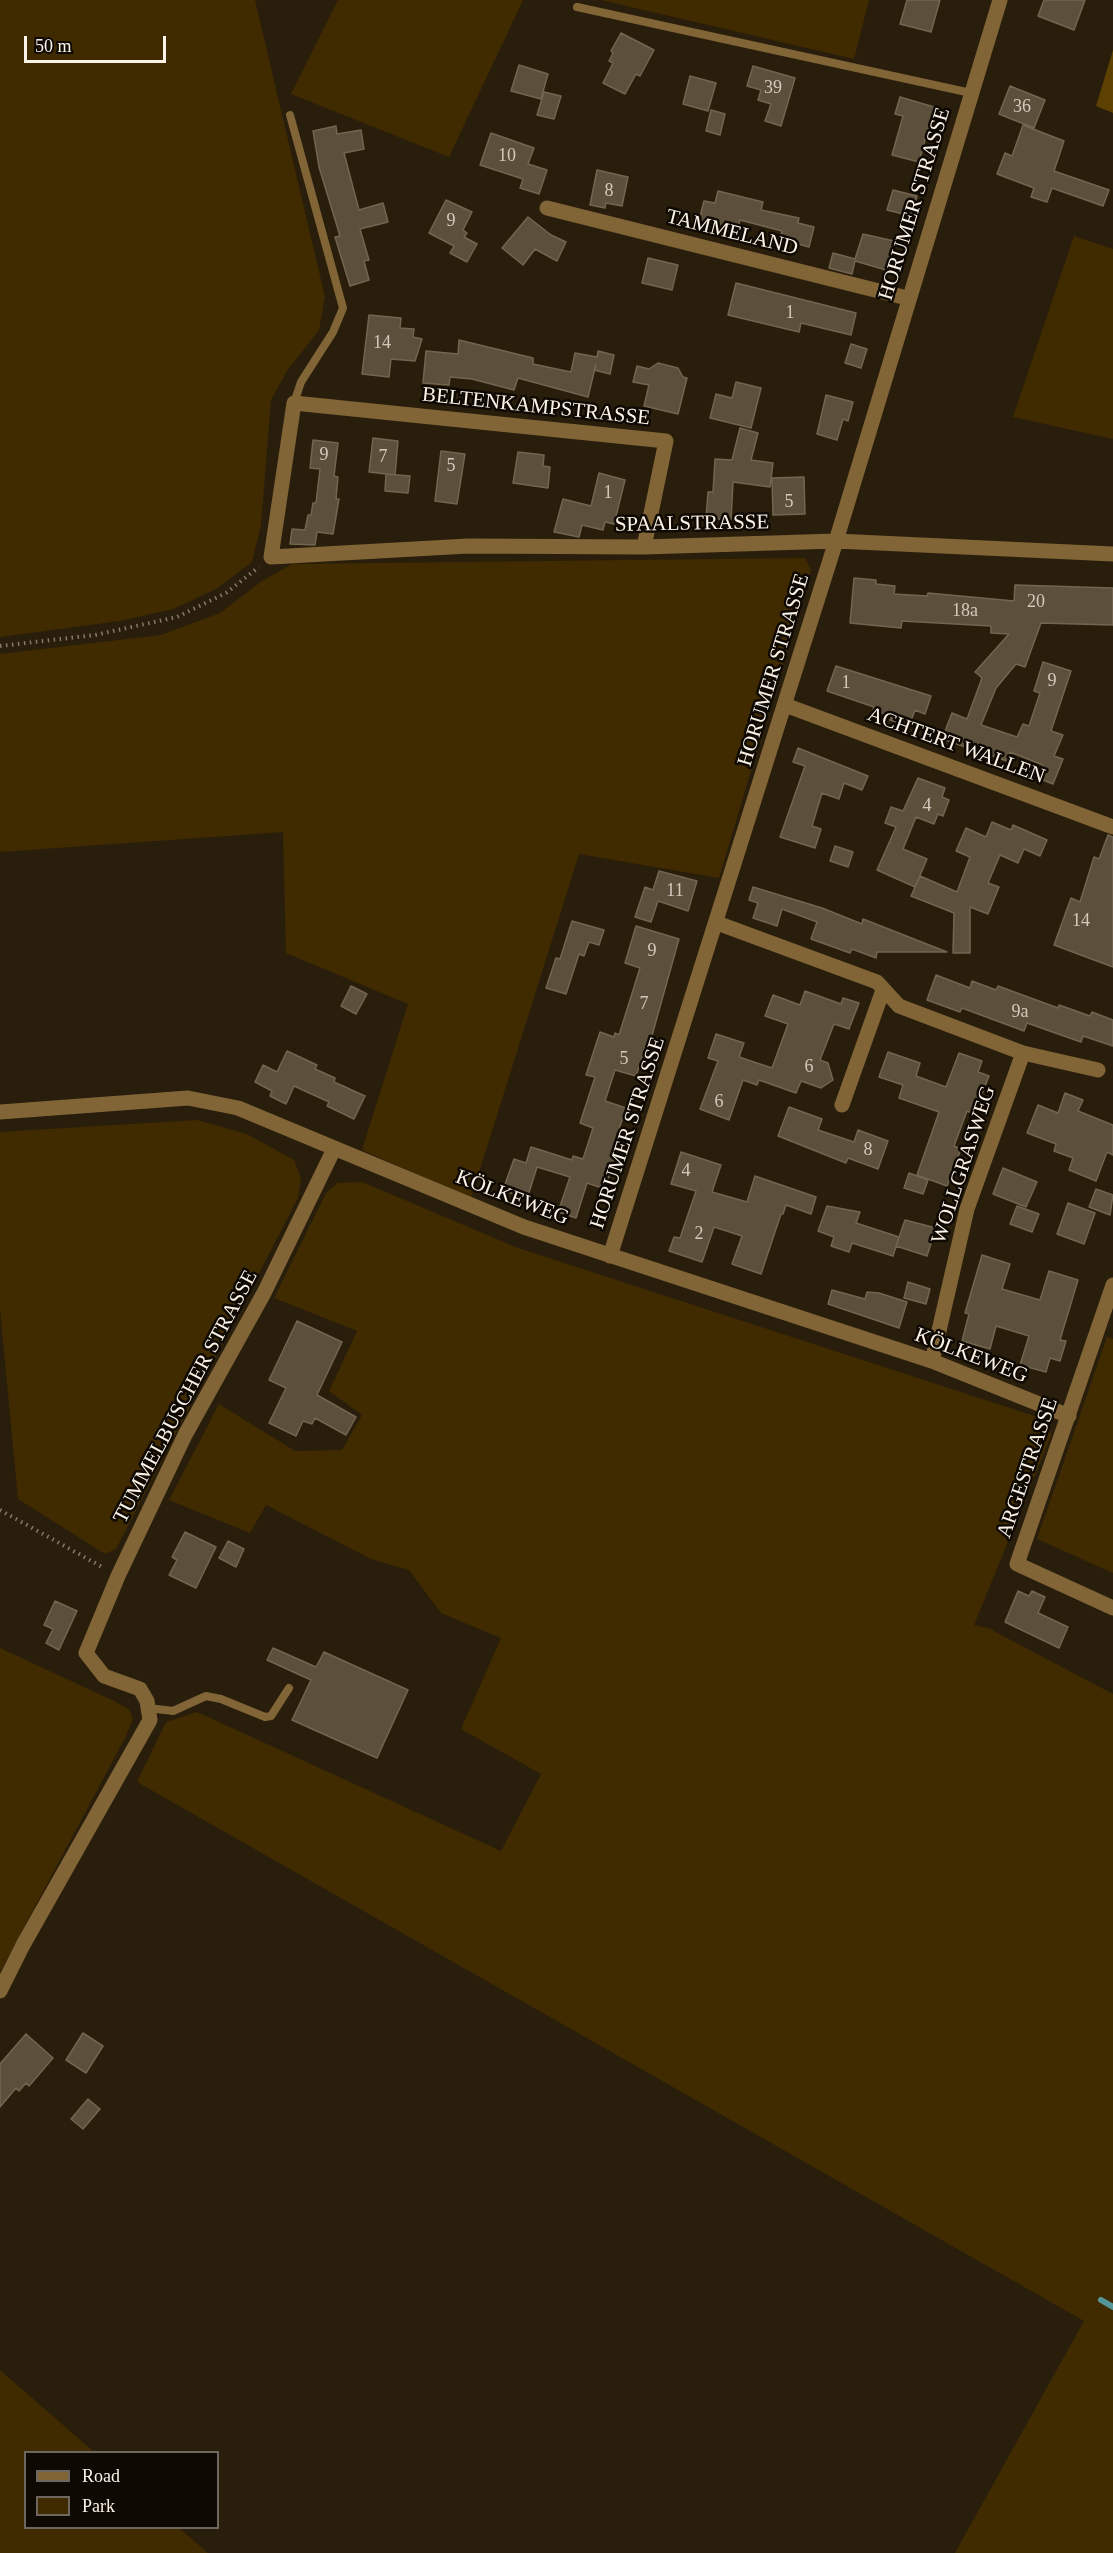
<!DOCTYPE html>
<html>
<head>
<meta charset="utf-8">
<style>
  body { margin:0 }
  #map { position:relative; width:1113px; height:2553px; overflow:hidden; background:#291e0b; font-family:Georgia,serif }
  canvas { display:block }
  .legend { position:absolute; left:24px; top:2451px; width:195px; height:78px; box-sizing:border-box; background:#0e0903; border:2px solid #6d675e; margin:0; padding:8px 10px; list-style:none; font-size:18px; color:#fbf3e7 }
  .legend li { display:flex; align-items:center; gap:12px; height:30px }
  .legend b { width:30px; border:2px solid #6d675e }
  .scale { position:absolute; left:24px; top:36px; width:142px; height:27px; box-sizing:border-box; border:3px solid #fbf3e7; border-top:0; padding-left:8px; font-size:18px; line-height:21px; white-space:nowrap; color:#fbf3e7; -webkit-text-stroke:4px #0e0903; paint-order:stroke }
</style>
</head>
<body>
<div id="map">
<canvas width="1113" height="2553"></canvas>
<ul class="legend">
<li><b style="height:8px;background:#816537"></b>Road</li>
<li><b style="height:16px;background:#402b00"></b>Park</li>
</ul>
<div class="scale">50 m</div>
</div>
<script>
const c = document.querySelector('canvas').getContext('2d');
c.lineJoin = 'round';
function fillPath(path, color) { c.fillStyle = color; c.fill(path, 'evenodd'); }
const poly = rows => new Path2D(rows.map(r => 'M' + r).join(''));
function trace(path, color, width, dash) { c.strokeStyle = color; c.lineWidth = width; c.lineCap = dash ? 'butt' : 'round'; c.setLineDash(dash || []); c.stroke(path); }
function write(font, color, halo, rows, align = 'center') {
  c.font = font + ' Georgia,serif'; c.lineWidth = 5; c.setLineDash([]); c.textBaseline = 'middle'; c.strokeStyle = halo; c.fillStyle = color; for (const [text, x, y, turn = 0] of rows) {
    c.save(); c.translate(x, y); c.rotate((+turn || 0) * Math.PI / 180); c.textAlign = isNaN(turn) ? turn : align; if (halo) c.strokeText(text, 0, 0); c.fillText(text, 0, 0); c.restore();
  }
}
const green = poly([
  [0,0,255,0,325,297,319,330,287,371,271,400,261,525,252,562,216,589,173,609,120,621,0,637],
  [338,0,523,0,449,157,291,94],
  [601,0,869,0,854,59],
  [1074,236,1113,249,1113,439,1013,417],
  [805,558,811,570,719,878,579,854,471,1198,362,1150,408,1004,286,953,283,832,0,852,0,654,161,635,220,613,262,581,292,564],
  [197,1120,247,1134,294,1160,301,1178,298,1198,116,1549,105,1554,18,1499,0,1309,0,1132],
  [362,1182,518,1248,1047,1420,1051,1436,974,1625,988,1628,1113,1694,1113,2553,955,2553,1084,2321,137,1782,166,1722,197,1712,501,1851,541,1774,461,1729,501,1638,441,1613,409,1570,371,1559,266,1505,250,1533,169,1500,219,1404,295,1451,342,1450,362,1415,329,1391,357,1331,274,1298,326,1193,337,1183],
  [1107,1337,1113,1339,1113,1573,1037,1539],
  [0,1648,114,1701,129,1709,133,1719,125,1738,0,1972],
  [0,2370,94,2452,26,2452,26,2528,179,2528,208,2553,0,2553]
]);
const forest = poly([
  [1113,50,1113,113,1096,106]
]);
const stream = poly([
  [1101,2300,1113,2307]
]);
const building = poly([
  [907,0,940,0,931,32,900,24,907,0],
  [1044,0,1085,0,1074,30,1038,16,1044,0],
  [621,33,654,50,640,76,636,74,625,94,603,83,613,63,609,61,613,53,611,51,621,33],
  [519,65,548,74,541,99,511,91,519,65],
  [753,66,795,78,781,126,765,121,771,104,758,100,761,90,747,86,753,66],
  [690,76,716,83,708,111,683,104,690,76],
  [1010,86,1045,100,1034,128,999,114,1010,86],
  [544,92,561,96,554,119,537,115,544,92],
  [900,97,934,107,919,162,892,155,903,116,895,114,900,97],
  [711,110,725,114,720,135,706,131,711,110],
  [1023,125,1064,141,1054,171,1109,190,1103,206,1052,188,1047,202,1031,197,1034,188,997,174,1005,153,1012,156,1023,125],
  [336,126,337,134,361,130,364,149,344,153,359,210,383,203,388,222,360,229,369,260,364,261,369,280,350,286,335,237,340,236,319,167,313,131,336,126],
  [491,133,534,148,528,164,547,170,539,194,520,188,523,179,480,165,491,133],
  [597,170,628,177,622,206,606,203,605,208,590,205,597,170],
  [893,190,917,196,911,216,887,210,893,190],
  [718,191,763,202,761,210,799,218,798,223,814,227,809,247,780,239,782,231,740,220,736,234,698,224,704,201,715,203,718,191],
  [446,200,472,212,463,230,467,233,464,237,477,244,467,262,450,253,454,246,429,233,446,200],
  [528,217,551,235,566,242,557,261,535,249,523,265,502,248,528,217],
  [863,234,894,241,886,270,855,261,852,274,829,268,833,253,855,259,863,234],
  [648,258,678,265,672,290,642,283,648,258],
  [736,283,856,313,851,335,801,323,799,332,728,315,736,283],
  [369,315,401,318,400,328,414,329,413,337,422,339,415,361,391,359,389,377,362,374,369,315],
  [459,340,533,358,533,364,571,372,575,353,597,357,598,351,614,355,610,374,594,370,596,364,588,397,518,378,514,390,472,379,450,377,449,385,423,383,426,351,458,354,459,340],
  [851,344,867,349,861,368,845,363,851,344],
  [658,363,678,368,683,377,687,378,678,414,644,406,649,385,633,382,637,366,649,369,658,363],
  [736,382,761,388,751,428,710,418,716,394,732,398,736,382],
  [826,395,853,402,848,421,843,419,837,440,817,434,826,395],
  [740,428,758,433,751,460,773,463,770,487,733,482,731,520,706,518,708,492,713,492,715,459,732,460,740,428],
  [373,438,398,441,395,475,369,472,373,438],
  [313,440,338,443,334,476,338,477,336,499,339,499,333,534,317,532,315,545,290,544,292,529,305,530,308,515,311,515,313,503,316,503,320,469,310,468,313,440],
  [441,451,465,454,457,504,435,501,441,451],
  [518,452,544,455,543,466,550,467,548,488,513,483,518,452],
  [599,473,625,480,614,524,605,522,603,530,582,525,579,537,554,532,563,499,591,506,599,473],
  [386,474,410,476,408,493,385,491,386,474],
  [804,477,805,514,773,515,772,478,804,477],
  [854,578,876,580,876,584,895,586,894,594,927,596,928,593,1014,601,1015,585,1113,588,1113,625,1041,623,1025,667,1016,664,996,688,981,725,1017,737,1023,724,1029,726,1040,693,1034,691,1043,662,1071,671,1051,731,1063,735,1054,756,1063,759,1053,784,1038,778,1043,765,1010,752,1007,761,942,739,952,713,967,719,982,678,975,672,1009,634,991,633,991,626,902,621,901,628,850,623,854,578],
  [836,666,931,696,925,714,915,710,909,726,890,720,892,717,873,710,874,707,827,691,836,666],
  [798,748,868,776,862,790,844,783,839,799,822,793,812,826,821,829,815,848,780,837,805,766,793,762,798,748],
  [918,778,945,788,942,797,949,800,943,816,938,814,934,824,916,817,903,849,927,859,915,887,877,870,896,827,885,823,891,807,903,811,918,778],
  [992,822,1011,830,1013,825,1047,840,1040,856,1024,849,1018,863,1000,855,988,883,999,887,988,914,970,907,970,953,953,953,954,913,911,896,920,876,957,892,970,857,956,851,966,828,986,837,992,822],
  [1108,835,1113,837,1113,967,1054,945,1071,898,1080,902,1094,857,1099,859,1108,835],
  [835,846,853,852,848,867,830,861,835,846],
  [659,871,697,881,688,911,658,901,651,922,635,917,645,887,653,890,659,871],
  [753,887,822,908,862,924,863,919,947,952,877,952,876,958,852,949,850,953,811,939,817,922,782,909,777,926,753,918,758,903,749,900,753,887],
  [572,921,604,930,599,945,589,942,584,956,579,954,566,994,546,988,556,958,560,959,572,921],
  [636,926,679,939,651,1039,648,1038,636,1076,615,1070,605,1101,626,1108,611,1153,616,1154,605,1189,587,1183,576,1218,558,1212,570,1177,537,1167,527,1199,503,1190,514,1159,526,1163,531,1147,572,1160,573,1156,583,1159,593,1128,580,1123,595,1077,586,1075,600,1032,614,1037,615,1033,619,1035,640,968,625,963,636,926],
  [936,975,970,988,972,981,996,990,998,986,1058,1008,1059,1005,1090,1016,1092,1012,1113,1020,1113,1046,1083,1036,1081,1042,1027,1023,1024,1031,962,1008,960,1012,927,1000,936,975],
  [351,986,367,994,356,1014,341,1006,351,986],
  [805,991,841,1004,843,998,859,1003,849,1029,834,1024,820,1060,828,1063,833,1080,821,1088,801,1081,796,1093,759,1080,757,1085,743,1080,729,1120,700,1109,718,1061,708,1058,716,1034,744,1043,739,1057,772,1068,788,1024,765,1016,773,995,800,1005,805,991],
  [287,1051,317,1065,315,1069,335,1078,334,1082,365,1096,354,1119,327,1106,329,1102,294,1086,286,1104,270,1096,272,1091,255,1082,263,1065,277,1072,287,1051],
  [888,1052,920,1063,916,1076,946,1087,959,1053,982,1061,978,1072,989,1076,974,1114,967,1111,954,1146,961,1149,947,1186,917,1175,939,1112,899,1098,903,1085,879,1077,888,1052],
  [1065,1093,1083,1100,1078,1111,1113,1125,1113,1155,1107,1152,1096,1181,1069,1170,1073,1158,1054,1151,1056,1144,1027,1133,1038,1105,1058,1113,1065,1093],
  [789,1107,822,1119,818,1130,854,1142,858,1130,888,1141,878,1169,848,1158,846,1163,778,1136,789,1107],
  [681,1152,721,1165,712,1192,747,1202,755,1176,816,1197,811,1214,786,1205,783,1214,781,1214,761,1274,732,1264,742,1236,714,1227,702,1262,669,1251,674,1237,680,1238,696,1191,671,1184,681,1152],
  [1003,1168,1037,1182,1026,1207,993,1194,1003,1168],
  [909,1173,928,1180,923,1194,904,1188,909,1173],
  [1096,1189,1113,1195,1110,1215,1089,1207,1096,1189],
  [1068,1203,1095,1213,1084,1244,1057,1234,1068,1203],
  [827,1206,860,1212,856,1223,899,1237,893,1256,852,1243,849,1252,831,1246,834,1237,818,1231,827,1206],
  [1017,1206,1039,1214,1032,1232,1010,1224,1017,1206],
  [905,1220,936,1228,927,1256,896,1246,905,1220],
  [982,1255,1010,1264,1002,1289,1040,1300,1049,1271,1078,1280,1060,1340,1066,1341,1060,1361,1050,1358,1046,1372,1020,1365,1029,1336,996,1326,990,1349,962,1341,969,1314,965,1313,982,1255],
  [908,1282,930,1289,926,1304,904,1298,908,1282],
  [832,1290,865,1299,867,1292,879,1293,907,1302,899,1328,828,1304,832,1290],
  [297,1321,342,1342,317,1395,356,1417,346,1435,315,1418,312,1424,303,1421,296,1436,269,1423,286,1388,269,1380,297,1321],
  [185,1532,216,1547,196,1588,169,1575,177,1560,172,1557,185,1532],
  [228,1541,244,1549,236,1567,219,1558,228,1541],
  [1018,1591,1029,1596,1032,1591,1045,1597,1038,1613,1068,1627,1059,1648,1005,1622,1018,1591],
  [55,1601,77,1611,59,1650,46,1643,53,1629,44,1625,55,1601],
  [273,1648,316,1667,324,1652,408,1690,377,1758,292,1720,311,1680,267,1660,273,1648],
  [83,2033,103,2046,86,2073,66,2060,83,2033],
  [26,2034,53,2058,29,2086,26,2083,19,2091,16,2088,0,2107,0,2064,26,2034],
  [88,2099,100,2109,83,2129,71,2119,88,2099]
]);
const path = poly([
  [0,646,95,635,177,617,226,593,259,567],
  [0,1510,104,1568]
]);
const service = poly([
  [577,7,971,93],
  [290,115,343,308,333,332,301,382,294,403],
  [148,1708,173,1711,206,1696,221,1699,265,1717,271,1716,289,1688]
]);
const minor = poly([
  [547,208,907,298],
  [644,547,666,441,294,403,271,557,468,546,644,547,836,541,1113,554],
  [785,705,1113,827],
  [717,923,877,982,899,1006,1023,1053,967,1209,932,1361],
  [1023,1053,1098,1070],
  [842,1105,883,990],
  [0,1112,188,1098,238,1108,524,1227,932,1361,1069,1416],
  [610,1256,836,541,1000,0],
  [1113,1285,1017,1564,1113,1608],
  [0,1991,23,1945,150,1720,147,1701,140,1689,104,1676,86,1653,118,1576,185,1435,264,1293,334,1149]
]);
const numberNames = [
  ["39",773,88],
  ["36",1022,107],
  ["10",507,156],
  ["8",609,191],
  ["9",451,221],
  ["1",790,313],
  ["14",382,343],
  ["9",324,455],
  ["7",383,457],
  ["5",451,466],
  ["1",608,493],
  ["5",789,502],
  ["20",1036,602],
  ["18a",965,611],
  ["9",1052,681],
  ["1",846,683],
  ["4",927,806],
  ["11",675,891],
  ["14",1081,921],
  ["9",652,951],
  ["7",644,1004],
  ["9a",1020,1012],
  ["5",624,1059],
  ["6",809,1067],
  ["6",719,1102],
  ["8",868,1150],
  ["4",686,1171],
  ["2",699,1234]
];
const streetNames = [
  ["HORUMER STRASSE",915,204,-73],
  ["TAMMELAND",732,233,14],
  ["BELTENKAMPSTRASSE",536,407,6],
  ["SPAALSTRASSE",692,524,-1],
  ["HORUMER STRASSE",774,670,-73],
  ["ACHTERT WALLEN",956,746,20],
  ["HORUMER STRASSE",628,1133,-72],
  ["WOLLGRASWEG",964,1165,-72],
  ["KÖLKEWEG",512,1198,21],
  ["KÖLKEWEG",971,1356,21],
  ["TUMMELBUSCHER STRASSE",186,1397,-62],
  ["ARGESTRASSE",1028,1468,-71]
];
fillPath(green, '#402b00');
fillPath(forest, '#5d4103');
trace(stream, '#549597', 6);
fillPath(building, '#5c4f3b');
trace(building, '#736651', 1.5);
trace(path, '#857b6c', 4, [1.5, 4.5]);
trace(service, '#816537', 8);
trace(minor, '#816537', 15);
write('18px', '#d3cabc', null, numberNames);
write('21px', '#fbf3e7', '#0e0903', streetNames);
</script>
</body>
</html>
